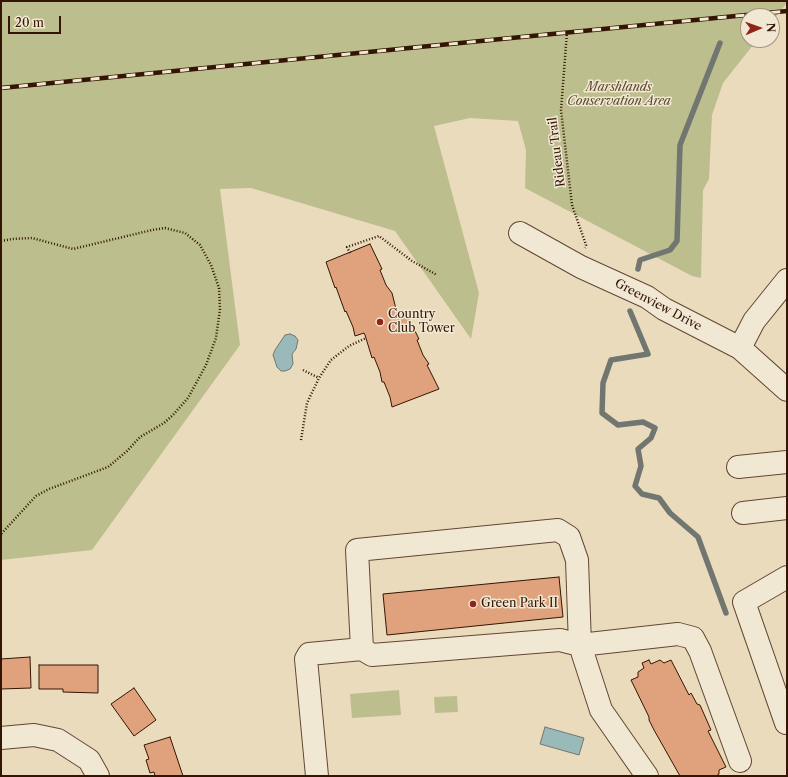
<!DOCTYPE html>
<html>
<head>
<meta charset="utf-8">
<style>
  body { margin:0 }
  #map { position:relative; width:788px; height:777px; overflow:hidden; background:#eadbbd; font-family:"Libre Caslon Text",serif }
  canvas { display:block }
  .frame { position:absolute; inset:0; border:2px solid #341503; pointer-events:none }
  .north { position:absolute; left:740px; top:8px; width:40px; height:40px; box-sizing:border-box; background:#f1e8d4; border:1px solid #a59480; border-radius:50%; rotate:88deg; font-size:11px; font-weight:700; line-height:16px; text-align:center; color:#341503 }
  .north::after { content:''; display:block; margin:auto; width:14px; height:18px; background:#8f2418; clip-path:polygon(50% 0,100% 100%,50% 72%,0 100%) }
  .scale { position:absolute; left:8px; top:16px; width:53px; height:18px; box-sizing:border-box; border:2px solid #341503; border-top:0; padding-left:5px; font-size:12px; line-height:14px; white-space:nowrap; color:#341503; -webkit-text-stroke:3px #f1e8d4; paint-order:stroke }
</style>
</head>
<body>
<div id="map">
<canvas width="788" height="777"></canvas>
<div class="frame"></div>
<div class="north">N</div>
<div class="scale">20 m</div>
</div>
<script>
const c = document.querySelector('canvas').getContext('2d');
c.lineJoin = 'round';
function fillPath(path, color) { c.fillStyle = color; c.fill(path, 'evenodd'); }
const poly = rows => new Path2D(rows.map(r => 'M' + r).join(''));
function trace(path, color, width, dash) { c.strokeStyle = color; c.lineWidth = width; c.lineCap = dash ? 'butt' : 'round'; c.setLineDash(dash || []); c.stroke(path); }
function write(font, color, halo, rows, align = 'center') {
  c.font = font + ' "Libre Caslon Text",serif'; c.lineWidth = 3; c.setLineDash([]); c.textBaseline = 'middle'; c.strokeStyle = halo; c.fillStyle = color; for (const [text, x, y, turn = 0] of rows) {
    c.save(); c.translate(x, y); c.rotate((+turn || 0) * Math.PI / 180); c.textAlign = isNaN(turn) ? turn : align; if (halo) c.strokeText(text, 0, 0); c.fillText(text, 0, 0); c.restore();
  }
}
const green = poly([
  [1,1,787,1,787,3,772,21,772,16,748,16,748,40,757,40,723,83,712,115,709,179,703,190,701,278,692,276,525,188,526,150,518,121,470,118,434,126,479,293,471,339,395,231,251,188,220,189,240,345,92,550,1,560],
  [399,690,401,715,352,718,350,694],
  [457,696,458,712,435,713,434,697]
]);
const water = poly([
  [290,334,295,336,298,340,296,349,292,354,293,364,290,369,285,371,281,371,277,367,273,355,275,350,285,335,290,334],
  [545,727,584,738,579,755,540,744,545,727]
]);
const stream = poly([
  [638,269,640,260,670,250,677,241,680,145,720,43],
  [630,311,648,354,611,360,603,383,602,413,618,425,643,422,655,428,651,438,638,449,641,466,635,486,642,494,659,498,670,513,698,537,726,613]
]);
const building = poly([
  [370,244,382,269,380,270,386,285,392,293,396,309,401,317,407,315,419,339,417,340,423,355,429,364,427,365,439,389,392,407,390,397,384,382,382,382,380,372,374,357,372,358,365,335,364,333,355,336,353,327,346,311,345,312,336,287,335,288,326,262,370,244],
  [559,577,563,617,387,635,383,594,559,577],
  [30,657,31,688,1,689,1,659,30,657],
  [649,660,651,664,660,660,664,663,671,660,689,695,691,693,697,704,700,705,711,730,708,731,726,767,719,770,719,774,716,776,680,776,654,730,649,720,649,717,631,680,638,677,638,672,644,668,642,663,649,660],
  [39,665,98,665,98,693,63,692,63,689,39,689,39,665],
  [134,688,156,720,134,736,111,704,134,688],
  [170,737,183,776,155,776,154,772,150,773,146,760,149,759,144,745,170,737]
]);
const path = poly([
  [567,32,561,110,572,205,586,245,585,248],
  [1,241,12,239,32,238,73,249,152,230,165,228,185,233,200,245,211,265,219,288,220,309,216,338,206,365,188,398,173,415,164,423,140,437,127,451,108,467,49,489,36,496,1,534],
  [350,253,347,247,379,236,412,261,437,275],
  [303,370,319,378],
  [301,440,307,403,319,378,331,360,349,346,366,338]
]);
const minor = poly([
  [520,233,581,267,647,297,664,309,740,348,787,390],
  [740,348,754,321,787,280],
  [738,467,787,462],
  [743,513,787,508],
  [786,723,744,602,787,577],
  [1,738,34,735,58,740,89,760,98,776],
  [317,776,306,659,309,654,362,649],
  [647,776,601,710,580,645,577,560,569,537,558,530,357,550,362,649,372,655,560,640,580,645,678,634,693,638,700,651,740,761]
]);
const rail = poly([
  [1,88,787,11]
]);
const markers = [
  [380,322,4,"#8f2418"],
  [473,604,4,"#8f2418"]
];
const parkNames = [
  ["Marshlands",619,88],
  ["Conservation Area",619,102]
];
const streetNames = [
  ["Rideau Trail",557,152,-97],
  ["Greenview Drive",658,305,28]
];
const poiNames = [
  ["Country",388,315],
  ["Club Tower",388,329],
  ["Green Park II",481,604]
];
fillPath(green, '#bcbe8d');
fillPath(water, '#9ab9b9');
trace(water, '#717770', 1);
trace(stream, '#717770', 5.5);
fillPath(building, '#dfa27c');
trace(building, '#341503', 1);
trace(minor, '#624632', 24);
trace(path, '#341503', 2.5, [1, 2]);
trace(minor, '#f1e8d4', 22);
trace(rail, '#341503', 4.5);
trace(rail, '#f1e8d4', 3, [9]);
for (const [x, y, r, color] of markers) { const dot = new Path2D(); dot.arc(x, y, r, 0, 2 * Math.PI); c.fillStyle = color; c.fill(dot); trace(dot, '#f1e8d4', 1.5); }
write('italic 12px', '#5d482c', '#f1e8d4', parkNames);
write('12px', '#341503', '#f1e8d4', streetNames);
write('12px', '#341503', '#f1e8d4', poiNames, 'left');
</script>
</body>
</html>
